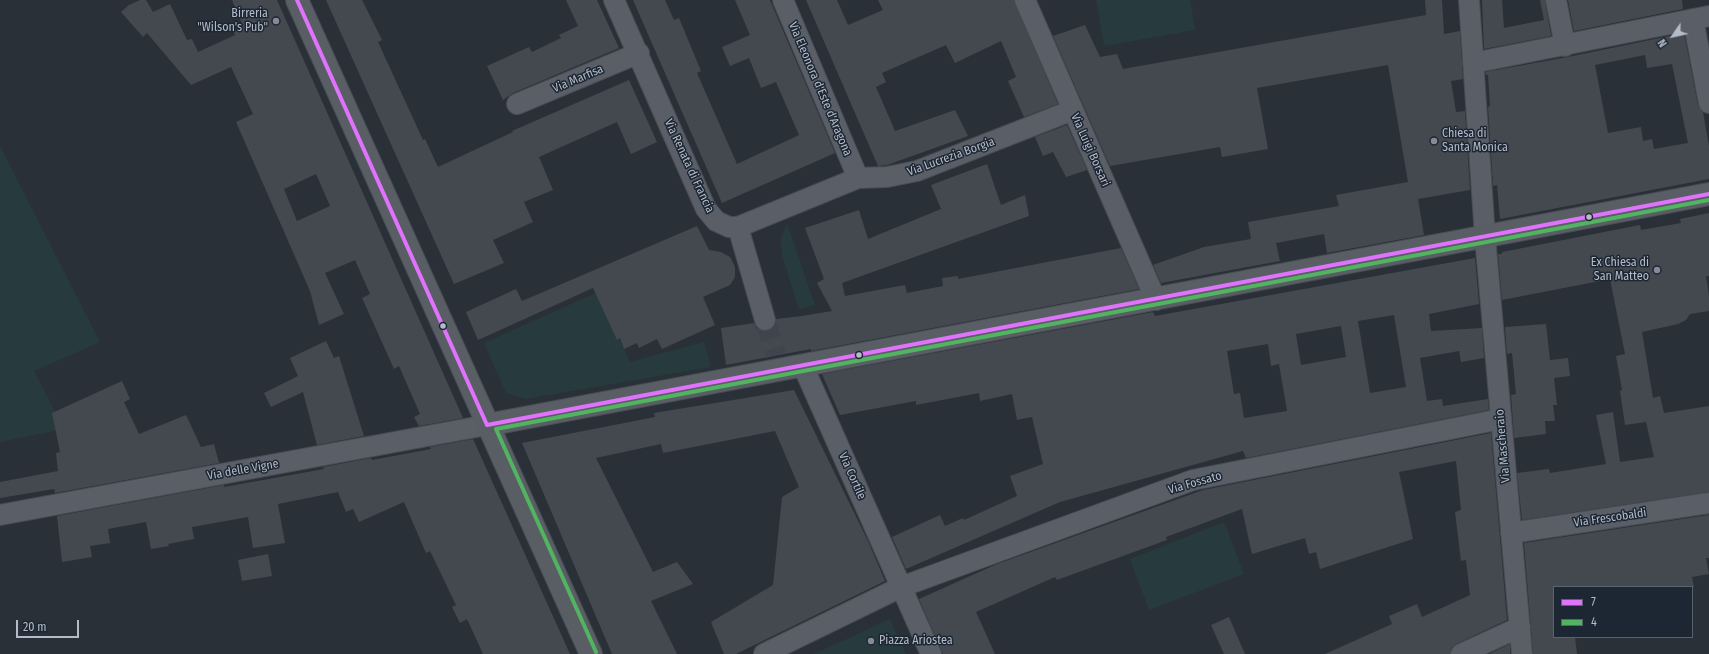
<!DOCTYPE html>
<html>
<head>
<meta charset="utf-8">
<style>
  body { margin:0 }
  #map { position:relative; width:1709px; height:654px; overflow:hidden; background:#2a3038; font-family:"Fira Sans Condensed",sans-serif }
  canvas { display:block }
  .legend { position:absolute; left:1553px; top:586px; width:140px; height:52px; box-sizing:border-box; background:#1d2633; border:1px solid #59626f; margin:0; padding:5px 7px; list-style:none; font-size:12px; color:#b4bcc9 }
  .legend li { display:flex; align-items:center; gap:8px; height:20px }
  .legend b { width:20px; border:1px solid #59626f }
  .north { position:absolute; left:1653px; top:16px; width:40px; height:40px; -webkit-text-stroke:3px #1d2633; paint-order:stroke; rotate:236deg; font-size:11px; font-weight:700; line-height:16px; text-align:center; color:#b4bcc9 }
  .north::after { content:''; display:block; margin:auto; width:14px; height:18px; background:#b4bcc9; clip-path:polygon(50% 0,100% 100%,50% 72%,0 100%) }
  .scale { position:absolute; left:16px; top:620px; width:63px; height:18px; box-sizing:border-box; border:2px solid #b4bcc9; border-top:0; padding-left:5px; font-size:12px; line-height:14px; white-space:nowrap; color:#b4bcc9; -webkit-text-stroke:3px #1d2633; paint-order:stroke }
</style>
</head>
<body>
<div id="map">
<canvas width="1709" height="654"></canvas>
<ul class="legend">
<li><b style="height:5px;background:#df73fb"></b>7</li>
<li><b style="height:5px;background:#52b360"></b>4</li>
</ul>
<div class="north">N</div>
<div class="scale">20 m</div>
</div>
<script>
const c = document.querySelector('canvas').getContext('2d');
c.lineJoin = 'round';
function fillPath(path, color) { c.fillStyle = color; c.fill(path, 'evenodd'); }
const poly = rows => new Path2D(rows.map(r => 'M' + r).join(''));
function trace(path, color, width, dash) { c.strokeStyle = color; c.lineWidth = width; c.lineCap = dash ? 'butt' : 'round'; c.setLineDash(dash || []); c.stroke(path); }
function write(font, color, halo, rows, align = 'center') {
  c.font = font + ' "Fira Sans Condensed",sans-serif'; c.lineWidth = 3; c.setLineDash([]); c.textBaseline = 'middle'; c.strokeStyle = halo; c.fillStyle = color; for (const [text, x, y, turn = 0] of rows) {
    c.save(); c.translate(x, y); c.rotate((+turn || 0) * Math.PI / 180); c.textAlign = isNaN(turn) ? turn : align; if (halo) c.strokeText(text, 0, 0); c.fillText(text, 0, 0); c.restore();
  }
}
const green = poly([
  [1096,0,1190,0,1195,30,1104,46],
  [0,146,100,342,34,371,64,429,0,442],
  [787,223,815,305,799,309,782,256,781,237],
  [598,292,630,362,704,342,711,367,526,399,506,393,484,343],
  [1224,522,1244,574,1149,610,1130,559],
  [890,619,906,654,814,654]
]);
const building = poly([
  [140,0,146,0,153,12,170,4,187,40,192,39,198,52,235,35,233,31,243,26,232,0,277,0,463,418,419,426,414,417,420,414,399,366,394,369,362,298,370,294,355,260,325,273,344,314,319,325,310,291,236,122,253,114,231,67,191,85,147,33,143,37,121,12,129,5],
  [316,174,330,206,297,221,284,189],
  [326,0,362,0,382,40,378,42,423,140,425,139,438,167,513,132,512,131,629,80,657,142,631,154,617,122,539,157,553,190,524,202,533,222,493,240,504,263,454,284],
  [566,0,597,0,619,48,513,93,503,100,487,66,529,47,532,52,561,38,559,35,578,26],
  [633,0,665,0,674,20,679,18,701,71,697,73,737,164,799,135,776,82,761,88,749,58,730,66,722,47,750,35,735,0,770,0,835,153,722,203],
  [806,0,837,0,848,25,883,10,878,0,1014,0,1058,104,1024,117,1008,81,1016,77,1001,41,955,63,946,45,882,73,886,82,876,87,895,131,955,110,968,136,887,165,878,166],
  [1425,0,1442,0,1444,34,1460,31,1463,79,1451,81,1456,112,1465,111,1470,190,1418,199,1424,235,1327,253,1324,234,1276,243,1280,261,1161,283,1153,265,1204,247,1251,239,1248,222,1339,206,1336,195,1408,182,1388,65,1257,88,1268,149,1222,157,1220,147,1110,166,1053,36,1085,25,1100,57,1117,54,1123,69,1426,15],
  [1482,0,1502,0,1504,28,1544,20,1540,0,1545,0,1551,36,1484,49],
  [1568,0,1682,0,1683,9,1574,31],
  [1684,33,1698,105,1703,112,1709,146,1709,179,1500,219,1497,185,1493,186,1488,107,1490,106,1488,75,1486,75,1485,72,1568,57],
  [1645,55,1647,68,1672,64,1688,143,1654,149,1652,139,1643,141,1641,127,1608,133,1595,65],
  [1067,125,1087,170,1066,177,1053,152,1043,156,1035,137],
  [987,164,1001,205,1025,195,1029,216,842,283,845,296,905,285,907,293,943,286,942,278,958,276,958,279,1121,248,1139,289,811,351,811,349,726,365,721,328,754,323,757,329,762,331,768,331,774,328,776,319,802,316,832,311,817,283,824,279,805,228,859,210,868,239,941,209,931,185],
  [1709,213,1709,276,1706,276,1709,296,1709,311,1690,314,1686,320,1678,324,1642,332,1653,398,1660,396,1664,413,1709,406,1709,492,1522,520,1517,473,1549,469,1550,473,1606,464,1596,415,1613,412,1620,462,1654,457,1646,422,1625,425,1620,391,1622,390,1616,356,1625,354,1610,279,1502,300,1498,254,1502,254,1502,252,1640,225,1641,230,1681,223,1680,219],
  [697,226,709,250,721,252,730,257,735,267,735,277,730,285,703,297,715,325,662,349,657,339,639,348,637,343,624,349,620,338,617,340,593,288,478,340,466,312,516,289,522,301],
  [1475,258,1479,304,1429,314,1431,331,1482,328,1484,358,1461,362,1459,351,1420,358,1427,401,1442,399,1443,406,1488,399,1489,410,1246,458,1243,451,1060,502,906,569,892,537,940,515,945,526,963,518,964,520,1017,496,1010,476,1043,464,1032,417,1017,420,1012,394,980,401,979,393,916,405,916,401,840,415,822,374,1153,312,1155,316],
  [1394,315,1406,387,1370,393,1358,321],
  [1341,326,1346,357,1301,365,1296,334],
  [1268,344,1271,366,1279,364,1287,411,1244,418,1240,393,1234,394,1227,351],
  [1546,324,1550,360,1568,358,1570,376,1554,378,1557,405,1553,405,1555,421,1545,421,1546,434,1514,438,1511,395,1516,394,1512,353,1507,354,1505,327],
  [326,341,334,358,339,356,364,436,317,445,303,392,271,407,264,393,298,376,290,358],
  [122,381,130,399,124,402,139,434,186,415,201,447,214,444,219,463,55,493,54,489,0,498,0,482,58,471,56,453,60,452,52,413],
  [794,390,868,541,885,581,736,654,724,654,711,622,773,585,782,497,799,487,775,431,663,453,661,444,596,458,653,572,677,562,693,584,651,601,677,654,612,654,522,443,655,417,654,413],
  [1491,433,1507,620,1456,644,1451,648,1450,654,1325,654,1392,624,1389,616,1417,604,1422,617,1470,595,1466,560,1461,561,1455,512,1461,510,1456,461,1399,472,1413,539,1320,569,1316,552,1309,554,1305,538,1252,554,1242,509,1166,537,1167,540,1057,580,1055,577,976,612,995,654,943,654,919,599,997,564,1203,490],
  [473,439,570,654,483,654,467,619,460,623,452,607,456,605,430,551,426,553,404,502,359,522,353,509,346,512,338,492,278,504,285,543,253,548,248,517,192,527,194,539,168,544,169,546,151,549,146,522,108,529,110,543,90,546,92,557,62,562,57,516,224,485,224,487,324,469,323,467,371,458,372,460,431,449,430,447],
  [1709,515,1709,558,1706,558,1709,574,1692,577,1694,587,1554,587,1554,637,1575,637,1577,654,1533,654,1524,543],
  [268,554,272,576,242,581,238,560],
  [1229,617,1245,654,1224,654,1211,625],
  [1510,644,1510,654,1489,654]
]);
const streetTunnel = poly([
  [765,320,776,355]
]);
const street = poly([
  [614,0,706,209,716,221,729,227,738,227,858,178,887,177,917,171,1073,110],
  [783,0,858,178],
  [1025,0,1156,300],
  [1469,0,1485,237,1522,654],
  [1556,0,1565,46],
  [1693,19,1709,103],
  [1473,63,1709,16],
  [517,104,639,53],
  [738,227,765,320],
  [803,366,931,654],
  [0,515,487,425],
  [1511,533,1709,503],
  [764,654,901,587,1193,480,1501,419],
  [1461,654,1520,627]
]);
const secondary = poly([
  [297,0,591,654],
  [487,425,1709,194]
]);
const bus1 = poly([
  [297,0,487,425,1709,194]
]);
const bus2 = poly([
  [596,652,496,429,1709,200]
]);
const markers = [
  [276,21,4,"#848b96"],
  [1434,141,4,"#848b96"],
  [1589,217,3.5,"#b4bcc9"],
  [1657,270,4,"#848b96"],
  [443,326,3.5,"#b4bcc9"],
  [859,355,3.5,"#b4bcc9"],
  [871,641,4,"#848b96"]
];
const poiNames = [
  ["Birreria",268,14],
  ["\"Wilson's Pub\"",268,28],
  ["Chiesa di",1442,134,"left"],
  ["Santa Monica",1442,148,"left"],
  ["Ex Chiesa di",1649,263],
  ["San Matteo",1649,277],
  ["Piazza Ariostea",879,641,"left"]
];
const streetNames = [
  ["Via Marfisa",578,79,-23],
  ["Via Eleonora d'Este d'Aragona",820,89,67],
  ["Via Luigi Borsari",1090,150,66],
  ["Via Lucrezia Borgia",951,157,-20],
  ["Via Renata di Francia",689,166,65],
  ["Via Mascheraio",1503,446,-95],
  ["Via delle Vigne",243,470,-10],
  ["Via Cortile",852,476,66],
  ["Via Fossato",1195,483,-16],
  ["Via Frescobaldi",1610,518,-8]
];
fillPath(green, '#273a3e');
fillPath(building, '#444950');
trace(streetTunnel, '#3f454e', 20, [20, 10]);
trace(street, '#484c53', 22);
trace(secondary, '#484c53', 24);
trace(street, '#5a5e66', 20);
trace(secondary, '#595d64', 22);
trace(bus1, '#df73fb', 4);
trace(bus2, '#52b360', 4);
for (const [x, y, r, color] of markers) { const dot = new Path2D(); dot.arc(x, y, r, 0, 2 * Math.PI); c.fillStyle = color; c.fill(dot); trace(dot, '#1d2633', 1.5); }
write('12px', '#b4bcc9', '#1d2633', poiNames, 'right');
write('12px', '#b4bcc9', '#1d2633', streetNames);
</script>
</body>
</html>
